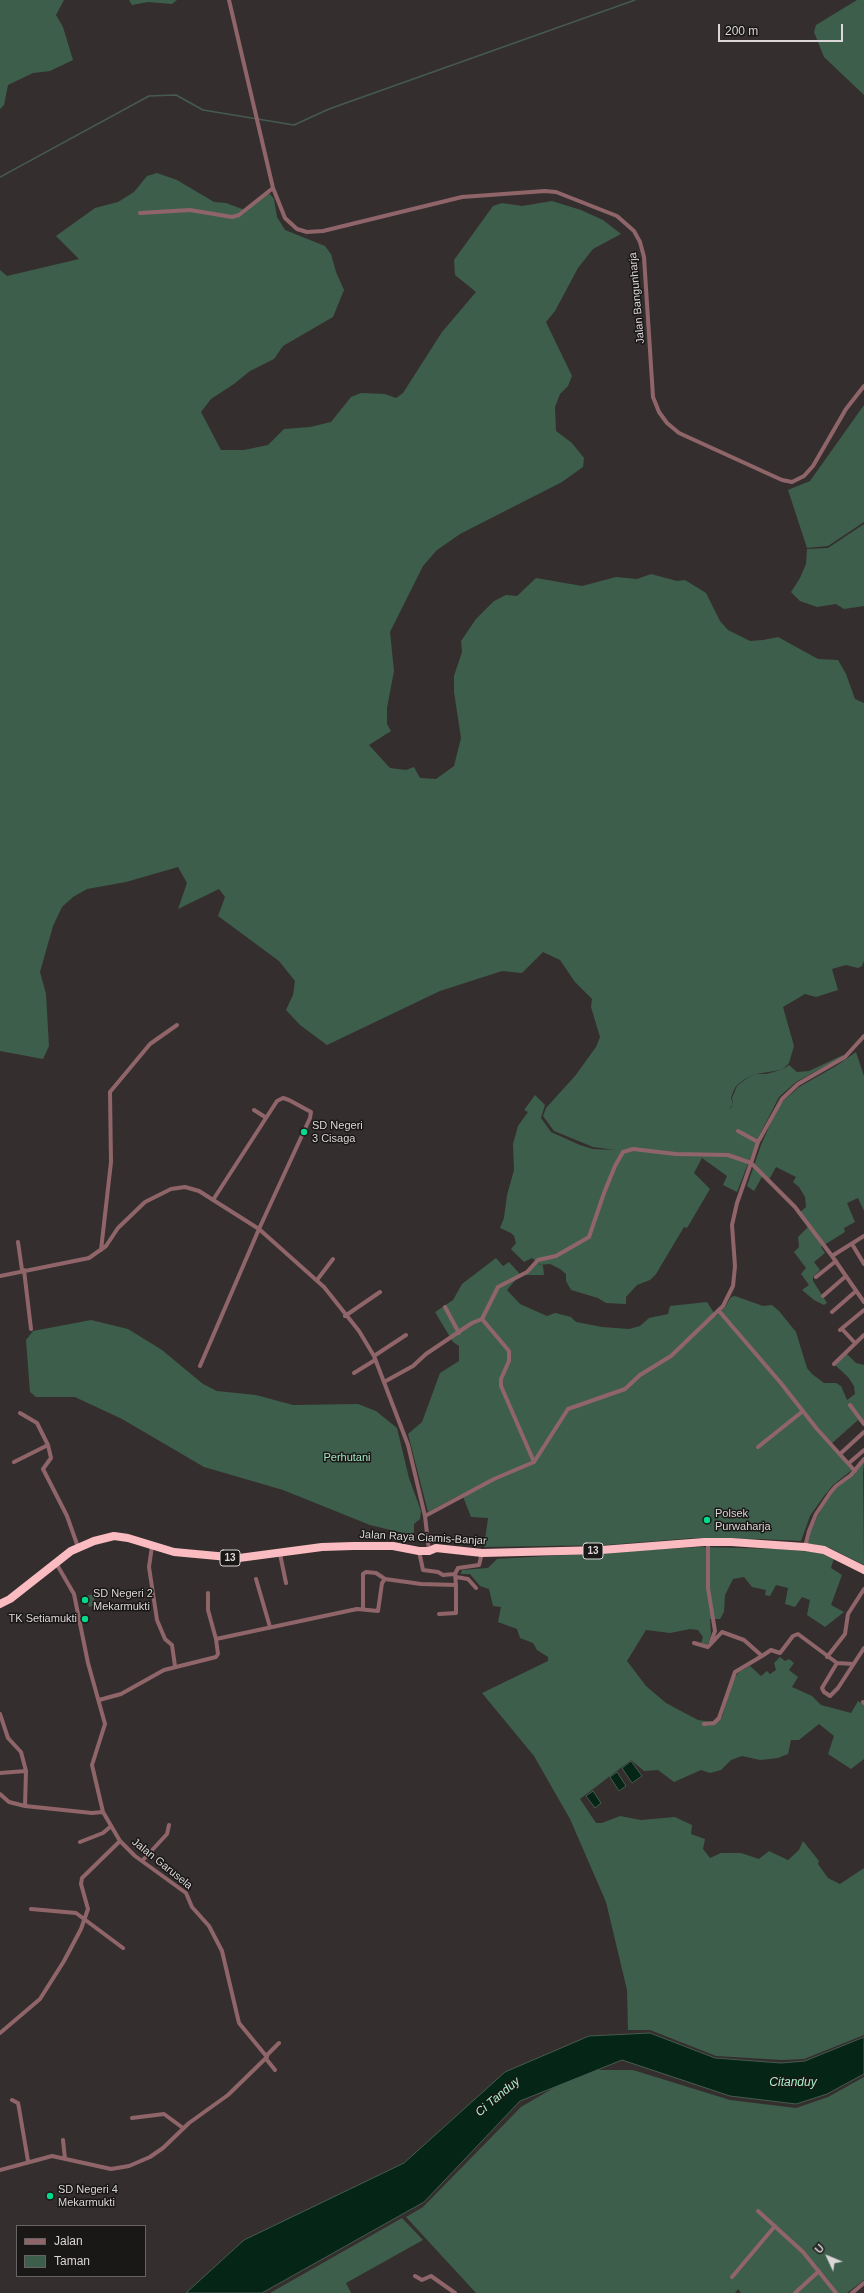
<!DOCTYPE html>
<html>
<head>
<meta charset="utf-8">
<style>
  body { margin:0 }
  #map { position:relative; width:864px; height:2293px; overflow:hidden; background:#352e2e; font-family:Arial,sans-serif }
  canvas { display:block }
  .legend { position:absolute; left:16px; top:2225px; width:130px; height:52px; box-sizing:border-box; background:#1a1717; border:1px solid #676364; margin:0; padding:5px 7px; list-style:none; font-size:12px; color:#dbd6d7 }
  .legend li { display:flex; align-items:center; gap:8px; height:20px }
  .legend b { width:20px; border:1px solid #676364 }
  .north { position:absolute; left:808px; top:2237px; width:40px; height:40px; -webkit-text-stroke:3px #1a1717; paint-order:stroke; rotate:314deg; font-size:11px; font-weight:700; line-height:16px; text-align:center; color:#dbd6d7 }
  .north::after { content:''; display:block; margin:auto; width:14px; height:18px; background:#dbd6d7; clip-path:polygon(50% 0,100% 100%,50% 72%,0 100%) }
  .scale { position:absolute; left:718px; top:24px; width:125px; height:18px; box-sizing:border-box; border:2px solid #dbd6d7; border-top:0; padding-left:5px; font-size:12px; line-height:14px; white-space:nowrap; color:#dbd6d7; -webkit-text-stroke:3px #1a1717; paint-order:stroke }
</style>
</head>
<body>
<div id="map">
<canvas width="864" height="2293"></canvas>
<ul class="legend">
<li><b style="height:5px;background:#906569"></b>Jalan</li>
<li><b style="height:11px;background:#3d5e4b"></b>Taman</li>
</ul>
<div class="north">U</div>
<div class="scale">200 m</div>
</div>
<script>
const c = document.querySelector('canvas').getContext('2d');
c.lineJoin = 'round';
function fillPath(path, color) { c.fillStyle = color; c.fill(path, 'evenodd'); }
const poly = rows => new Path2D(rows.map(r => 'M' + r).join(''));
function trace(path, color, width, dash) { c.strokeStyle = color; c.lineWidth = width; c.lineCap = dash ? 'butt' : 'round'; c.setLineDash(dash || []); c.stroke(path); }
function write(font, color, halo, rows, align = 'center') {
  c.font = font + ' Arial,sans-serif'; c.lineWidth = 3; c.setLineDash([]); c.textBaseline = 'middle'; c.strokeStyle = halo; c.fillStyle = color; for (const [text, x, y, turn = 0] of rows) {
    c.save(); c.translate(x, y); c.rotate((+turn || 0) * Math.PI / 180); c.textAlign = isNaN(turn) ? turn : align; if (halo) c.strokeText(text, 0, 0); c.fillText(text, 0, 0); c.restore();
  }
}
const green = poly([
  [0,0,64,0,56,15,63,27,73,60,50,71,33,73,8,85,4,105,0,109],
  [129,0,177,0,172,4,148,2,132,5],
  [857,0,864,0,864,95,824,57,814,32,816,25],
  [157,173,177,180,214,202,226,203,245,210,269,193,274,199,277,217,285,230,325,246,331,254,336,272,344,290,333,317,283,346,274,359,250,371,234,384,211,399,201,412,221,450,244,450,268,445,284,429,310,427,331,422,351,397,361,393,385,394,396,398,403,393,442,332,476,292,455,275,454,260,493,206,502,203,522,206,552,201,581,210,603,220,621,234,593,249,578,268,555,311,546,322,572,376,568,386,560,394,555,407,556,431,572,443,584,458,583,467,562,482,460,534,437,550,423,566,390,632,394,671,387,708,387,724,391,731,369,745,390,768,406,770,414,767,420,778,436,779,454,766,461,738,454,692,454,676,462,652,461,641,476,619,494,601,506,595,517,596,536,578,582,586,616,577,637,579,651,574,677,581,685,580,706,593,720,621,728,630,750,641,763,640,778,637,818,659,838,660,846,674,855,699,864,703,864,961,862,966,858,968,846,965,832,969,838,990,816,997,805,994,783,1007,794,1046,789,1063,782,1070,789,1065,797,1072,809,1071,843,1055,844,1056,796,1082,779,1097,758,1138,737,1192,723,1185,727,1176,702,1158,694,1173,710,1189,687,1228,684,1227,656,1274,650,1280,637,1285,626,1297,626,1304,606,1303,598,1298,571,1290,566,1281,566,1274,560,1269,550,1264,540,1265,532,1258,524,1262,511,1249,516,1243,514,1236,511,1233,500,1228,504,1218,507,1195,514,1170,513,1144,518,1126,528,1112,524,1110,535,1095,545,1105,541,1118,551,1132,580,1145,593,1149,615,1150,593,1147,554,1131,543,1116,546,1108,575,1076,596,1047,600,1037,591,1007,592,999,575,982,560,960,543,952,522,973,502,971,440,991,327,1045,300,1025,286,1010,293,995,295,981,279,961,218,916,225,897,219,889,178,909,187,883,178,867,126,882,87,889,73,897,62,907,53,926,40,972,46,994,49,1046,43,1059,0,1051,0,270,7,276,79,259,56,236,95,208,118,202,134,192,147,176],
  [781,1070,766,1074,756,1074,746,1079,737,1086,732,1098,733,1105,731,1108,724,1109,730,1108,733,1105,731,1098,733,1092,736,1086,745,1079,756,1074],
  [864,405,864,522,828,546,807,548,788,490,810,481],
  [864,524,864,606,844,609,836,604,817,607,800,601,791,592,800,578,806,564,807,549,828,548],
  [856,1052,864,1076,864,1211,858,1198,847,1203,855,1222,844,1228,845,1232,821,1247,825,1253,814,1262,820,1270,813,1277,813,1281,827,1303,824,1305,814,1300,802,1290,809,1285,801,1274,806,1268,794,1252,799,1247,798,1237,808,1227,798,1214,806,1207,805,1197,799,1187,793,1182,796,1177,776,1167,770,1178,762,1177,754,1191,747,1186,761,1145,777,1109,783,1101,799,1087,836,1066],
  [496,1258,503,1266,509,1262,519,1273,519,1276,507,1290,520,1304,547,1316,555,1313,571,1317,576,1322,602,1327,629,1329,640,1326,649,1318,668,1314,670,1306,707,1302,716,1316,725,1307,731,1297,735,1296,763,1306,772,1305,779,1311,796,1332,807,1368,812,1374,824,1383,836,1383,841,1386,847,1400,855,1394,854,1386,848,1377,835,1365,846,1353,856,1363,864,1365,864,1426,858,1420,830,1445,852,1470,833,1485,824,1496,810,1516,801,1541,760,1539,694,1538,606,1545,484,1547,488,1518,471,1517,462,1494,428,1512,408,1434,422,1422,440,1373,459,1361,459,1346,453,1342,435,1312,453,1300,462,1284],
  [536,1262,543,1266,544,1275,523,1275],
  [91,1320,128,1329,162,1350,203,1384,217,1391,256,1395,293,1405,358,1404,376,1411,397,1428,409,1478,421,1511,420,1519,414,1524,414,1532,411,1535,370,1525,283,1490,204,1467,122,1419,75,1397,36,1397,30,1392,26,1340,33,1331],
  [864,1461,863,1472,864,1565,830,1548,813,1544,807,1545,810,1532,824,1503,837,1487,856,1472],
  [700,1547,780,1549,823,1553,834,1558,831,1568,842,1575,831,1605,844,1612,825,1627,807,1615,810,1600,802,1597,795,1607,785,1604,788,1588,776,1585,770,1596,765,1595,766,1590,752,1587,744,1577,733,1579,725,1595,724,1612,720,1619,710,1619,711,1634,708,1645,701,1643,703,1637,698,1630,690,1629,670,1633,646,1630,627,1661,646,1686,666,1703,698,1720,712,1722,722,1717,733,1680,739,1672,750,1666,761,1676,767,1671,770,1674,776,1670,774,1663,780,1657,785,1661,789,1659,794,1663,789,1670,798,1677,792,1687,812,1696,821,1705,851,1713,858,1701,864,1705,864,1759,851,1769,828,1754,834,1736,819,1724,799,1740,791,1740,788,1754,778,1758,760,1760,742,1756,731,1760,721,1770,710,1773,701,1770,674,1782,658,1770,644,1771,631,1760,580,1799,596,1823,602,1823,620,1816,641,1820,675,1817,692,1825,691,1834,705,1839,703,1849,710,1858,721,1853,741,1853,759,1859,769,1851,788,1860,799,1850,803,1841,819,1861,818,1864,828,1878,840,1884,864,1868,864,2035,804,2059,782,2060,716,2056,650,2030,628,2030,627,1990,606,1902,570,1819,534,1756,482,1693,548,1661,548,1657,537,1650,533,1643,520,1638,517,1629,498,1622,501,1607,493,1606,489,1589,480,1586,470,1574,461,1574,462,1570,488,1568,497,1559],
  [93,1594,96,1605,89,1607,86,1596],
  [584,2070,633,2070,730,2100,796,2108,828,2097,864,2077,864,2280,847,2293,741,2293,738,2289,735,2293,476,2293,406,2217,423,2207,521,2107],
  [402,2218,423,2240,346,2283,351,2293,270,2293]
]);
const water = poly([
  [631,1761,642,1776,632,1783,622,1768,631,1761],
  [617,1772,626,1786,619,1791,610,1777,617,1772],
  [593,1791,601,1803,595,1808,586,1796,593,1791],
  [650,2033,715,2058,781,2063,805,2061,864,2037,864,2074,827,2094,796,2104,730,2096,622,2060,520,2101,424,2202,262,2293,186,2293,244,2240,404,2163,505,2072,589,2036,650,2033]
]);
const stream = poly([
  [0,177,149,96,176,95,203,110,294,125,329,109,635,0]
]);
const street = poly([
  [229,0,273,188,285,218,297,229,307,232,323,231,462,197,545,191,556,192,617,216,634,231,640,242,644,257,653,397,659,412,667,423,679,433,782,480,792,482,804,476,813,466,846,409,864,386],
  [140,213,190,210,232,217,239,215,273,188],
  [864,1036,845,1057,798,1084,782,1099,758,1142,751,1163,795,1207,832,1256,864,1302],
  [254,1110,265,1117],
  [738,1131,758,1142],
  [18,1242,22,1270],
  [852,1244,864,1264],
  [101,1250,111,1162,110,1092,150,1044,177,1025],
  [832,1256,864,1236],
  [24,1270,31,1329],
  [0,1276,89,1258,106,1246,118,1228,145,1202,171,1189,185,1187,199,1191,259,1229,324,1287,359,1331,374,1356,408,1445,425,1516,429,1551],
  [816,1277,836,1261],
  [317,1280,333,1259],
  [823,1296,846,1276],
  [445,1307,459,1333],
  [719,1311,780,1382,817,1429,855,1471],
  [832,1312,856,1291],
  [345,1316,380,1292],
  [842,1329,855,1343],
  [840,1330,864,1310],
  [374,1356,406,1335],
  [834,1364,864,1335],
  [200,1366,259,1229,310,1118,311,1112,289,1100,283,1098,277,1101,213,1200],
  [354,1373,375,1360],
  [384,1382,413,1366,426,1354,472,1323,482,1319,509,1351,509,1361,501,1379,501,1386,534,1462],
  [850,1405,864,1424],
  [20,1413,37,1423,48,1445,51,1458,43,1469,67,1516,78,1547],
  [758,1447,803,1411],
  [840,1454,864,1432],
  [14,1462,48,1445],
  [849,1463,864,1450],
  [425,1516,494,1479,534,1462,568,1409,625,1389,640,1375,671,1356,723,1306,733,1286,735,1266,732,1225,737,1203,751,1163,728,1155,676,1154,633,1149,623,1152,615,1166,604,1193,589,1237,556,1256,538,1260,527,1272,498,1287,482,1319],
  [708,1542,708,1588,715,1631,711,1642],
  [152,1546,149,1567,157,1620,165,1639,172,1645,175,1666],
  [805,1547,809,1531,816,1514,830,1493,836,1486,851,1475,864,1459],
  [419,1551,423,1570,438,1572,443,1575,455,1574],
  [280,1554,286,1583],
  [456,1577,468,1579,476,1588],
  [256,1579,270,1627],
  [208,1593,208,1610,216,1639],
  [363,1609,363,1574,366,1572,376,1573,385,1579],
  [439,1614,456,1613,456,1585],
  [694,1643,708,1647,722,1632,744,1640,762,1656,771,1650,780,1653,793,1636,798,1634,837,1663,822,1688,824,1692,830,1696,838,1688,864,1648],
  [827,1657,845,1634,848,1614,864,1589],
  [837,1663,853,1664],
  [99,1700,121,1694,164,1670,216,1657,218,1654,216,1639,357,1609,378,1611,382,1583,385,1579,421,1584,456,1585,455,1574,458,1568,479,1565,482,1553],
  [863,1702,864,1703],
  [0,1714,8,1738,21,1752,26,1771,25,1806],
  [704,1724,714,1723,719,1718,735,1672,762,1656],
  [0,1773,26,1771],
  [0,1794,9,1802,25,1806,92,1813,103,1812],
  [80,1842,103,1833,110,1827],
  [142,1861,167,1834,169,1825],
  [31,1909,76,1913,123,1948],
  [0,2033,40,1999,64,1961,81,1929,88,1909,81,1884,82,1878,120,1841],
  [267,2055,279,2043],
  [267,2060,275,2070],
  [12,2100,18,2103,19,2108,28,2161],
  [132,2118,164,2114,183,2128],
  [63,2140,65,2159],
  [0,2170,52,2156,111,2169,129,2166,150,2157,163,2148,189,2123,228,2095,267,2057,239,2023,222,1951,209,1926,192,1907,186,1893,135,1856,120,1841,103,1812,92,1765,105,1724,88,1663,74,1594,56,1563],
  [758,2211,803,2252,836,2293],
  [415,2276,422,2280,431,2276,455,2293],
  [732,2277,775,2226],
  [795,2293,819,2271],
  [852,2293,864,2283]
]);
const highway = poly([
  [0,1604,10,1599,71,1551,94,1541,114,1536,128,1538,174,1552,239,1558,322,1547,353,1546,393,1546,419,1551,429,1551,436,1548,482,1553,601,1550,704,1542,731,1542,805,1547,824,1550,864,1570]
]);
const markers = [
  [304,1132,4,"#01d98b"],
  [707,1520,4,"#01d98b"],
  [85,1600,4,"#01d98b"],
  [85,1619,4,"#01d98b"],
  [50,2196,4,"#01d98b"]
];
const shields = [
  [593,1551,20],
  [230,1558,20]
];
const shieldNames = [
  ["13",593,1551],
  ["13",230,1558]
];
const streetNames = [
  ["Jalan Bangunharja",637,298,-95],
  ["Jalan Raya Ciamis-Banjar",423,1538,3],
  ["Jalan Garusela",162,1864,39]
];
const poiNames = [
  ["SD Negeri",312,1126],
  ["3 Cisaga",312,1139],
  ["Polsek",715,1514],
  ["Purwaharja",715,1527],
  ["SD Negeri 2",93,1594],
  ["Mekarmukti",93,1607],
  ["TK Setiamukti",77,1619,"right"],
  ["SD Negeri 4",58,2190],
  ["Mekarmukti",58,2203]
];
const parkNames = [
  ["Perhutani",347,1458]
];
const waterNames = [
  ["Citanduy",793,2083],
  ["Ci Tanduy",498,2097,-40]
];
fillPath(green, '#3d5e4b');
fillPath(water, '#052616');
trace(water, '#455b50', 1);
trace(stream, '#455b50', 1.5);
trace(street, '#906569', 4);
trace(highway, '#fbbcc1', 8);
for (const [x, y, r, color] of markers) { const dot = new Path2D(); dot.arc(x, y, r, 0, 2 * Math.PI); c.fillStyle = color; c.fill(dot); trace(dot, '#1a1717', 1.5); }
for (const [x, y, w] of shields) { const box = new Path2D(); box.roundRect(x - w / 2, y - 8, w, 16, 3); c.fillStyle = '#1a1717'; c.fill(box); trace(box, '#dbd6d7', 1); }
write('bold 10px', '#dbd6d7', null, shieldNames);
write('11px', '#dbd6d7', '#1a1717', streetNames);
write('11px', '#dbd6d7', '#1a1717', poiNames, 'left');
write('11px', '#9fe7be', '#1a1717', parkNames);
write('italic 12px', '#a8f0c7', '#1a1717', waterNames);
</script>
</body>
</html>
